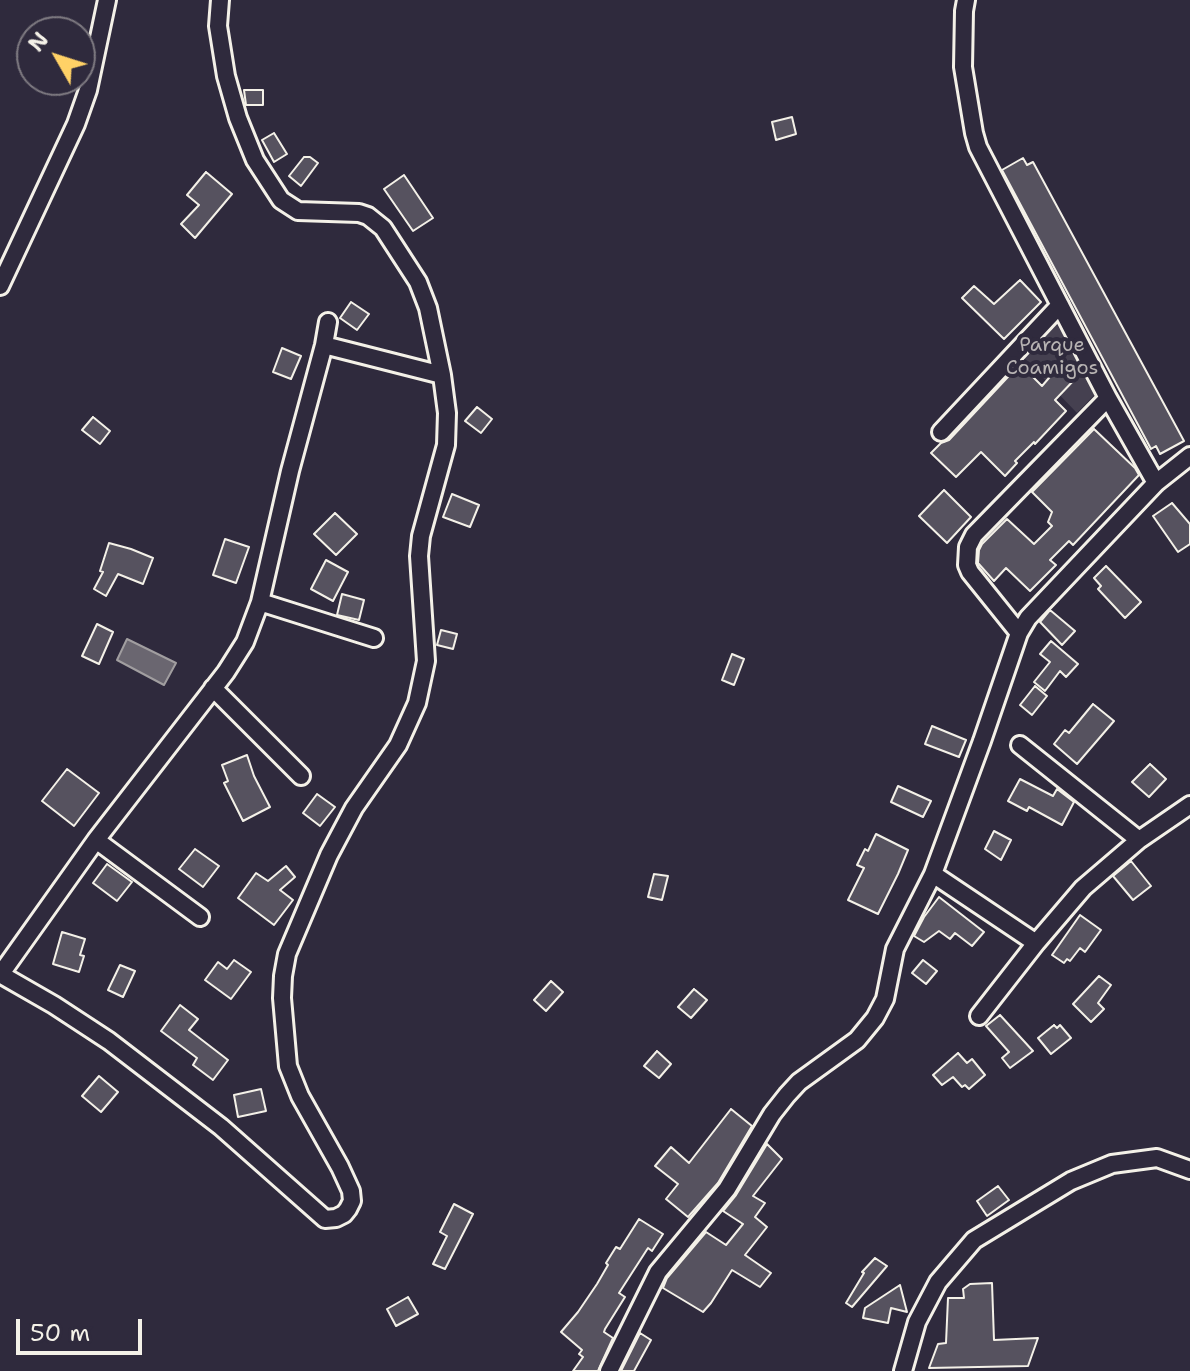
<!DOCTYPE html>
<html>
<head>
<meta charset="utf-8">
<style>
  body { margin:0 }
  #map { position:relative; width:1190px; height:1371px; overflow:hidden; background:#2f2a3d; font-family:"Shantell Sans",sans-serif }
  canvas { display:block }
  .north { position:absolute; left:16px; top:16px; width:80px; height:80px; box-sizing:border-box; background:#2f2a3d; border:2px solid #7e7a81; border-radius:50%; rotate:309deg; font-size:22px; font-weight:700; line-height:32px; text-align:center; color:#f4f1e8 }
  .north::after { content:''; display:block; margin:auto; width:28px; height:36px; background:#ffd166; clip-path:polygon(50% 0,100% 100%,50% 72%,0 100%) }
  .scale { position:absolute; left:16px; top:1319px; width:126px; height:36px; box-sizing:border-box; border:4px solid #f4f1e8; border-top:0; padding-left:10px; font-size:24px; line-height:28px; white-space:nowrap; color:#f4f1e8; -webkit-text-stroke:6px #2f2a3d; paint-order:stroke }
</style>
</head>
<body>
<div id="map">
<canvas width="1190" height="1371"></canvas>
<div class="north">N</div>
<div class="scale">50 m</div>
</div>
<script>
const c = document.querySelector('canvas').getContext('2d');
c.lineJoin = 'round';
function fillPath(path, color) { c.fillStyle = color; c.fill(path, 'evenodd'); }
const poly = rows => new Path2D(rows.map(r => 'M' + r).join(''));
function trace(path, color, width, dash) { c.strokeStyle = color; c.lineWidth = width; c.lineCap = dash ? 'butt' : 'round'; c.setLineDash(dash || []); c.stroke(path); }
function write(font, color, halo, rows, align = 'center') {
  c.font = font + ' "Shantell Sans",sans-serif'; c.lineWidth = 8; c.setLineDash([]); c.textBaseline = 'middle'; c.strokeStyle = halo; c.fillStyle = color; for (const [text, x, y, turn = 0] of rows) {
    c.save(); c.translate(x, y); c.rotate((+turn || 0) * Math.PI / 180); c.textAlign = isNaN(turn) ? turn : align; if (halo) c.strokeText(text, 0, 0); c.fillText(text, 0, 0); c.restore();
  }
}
const green = poly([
  [1055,321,1097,392,1077,413,1023,357]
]);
const water = poly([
  [127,639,176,663,164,685,117,660,127,639]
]);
const building = poly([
  [244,90,263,90,263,105,246,105,244,90],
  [792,117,796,134,776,140,772,122,792,117],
  [274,133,287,154,274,162,262,140,274,133],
  [304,157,310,157,318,163,301,186,289,176,304,157],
  [1023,158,1027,165,1033,162,1184,441,1160,454,1156,446,1151,449,1002,170,1023,158],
  [206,172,232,194,195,238,181,224,199,205,187,195,206,172],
  [404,175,433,218,413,231,384,189,404,175],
  [1020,280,1041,302,1004,339,962,298,974,286,994,304,1020,280],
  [351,302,369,314,357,330,340,318,351,302],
  [282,348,301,356,291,379,273,372,282,348],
  [1020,364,1042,386,1061,364,1076,378,1055,400,1066,411,1035,444,1034,442,1015,461,1017,463,1005,476,981,452,956,477,931,453,941,443,949,440,1020,364],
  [477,407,492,419,481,433,465,421,477,407],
  [93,417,110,431,100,444,82,430,93,417],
  [1094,429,1135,468,1139,475,1073,545,1069,541,1050,560,1056,565,1030,591,1006,568,994,581,978,563,979,550,982,544,1007,519,1034,544,1052,526,1048,522,1052,512,1032,492,1094,429],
  [944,490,971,517,947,543,919,516,944,490],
  [452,494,479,505,470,527,443,517,452,494],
  [1172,503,1190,524,1190,544,1178,552,1153,516,1172,503],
  [335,513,357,534,336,555,314,534,335,513],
  [225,539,249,547,236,583,213,575,225,539],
  [109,543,131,549,153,558,143,584,118,574,106,596,94,589,103,572,100,571,109,543],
  [326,560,348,572,333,601,311,589,326,560],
  [1106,566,1141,602,1125,618,1098,589,1101,586,1094,578,1106,566],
  [342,594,364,600,359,620,337,615,342,594],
  [1050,610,1075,631,1062,645,1040,622,1050,610],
  [97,624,113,632,99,664,82,656,97,624],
  [441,630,457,634,453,649,437,645,441,630],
  [1051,641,1078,664,1066,677,1060,671,1045,691,1034,682,1050,662,1040,654,1051,641],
  [732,654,744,659,734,685,722,680,732,654],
  [1035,686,1047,696,1032,715,1020,705,1035,686],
  [1093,704,1114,721,1077,764,1054,744,1065,730,1069,733,1093,704],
  [932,726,966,740,959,757,925,744,932,726],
  [247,755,254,776,270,807,243,821,224,783,228,781,222,765,247,755],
  [1150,764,1166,779,1149,797,1132,782,1150,764],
  [67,769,99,793,74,826,42,801,67,769],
  [1020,779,1053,796,1057,789,1074,802,1062,825,1029,807,1027,811,1008,801,1020,779],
  [898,786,931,801,923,817,891,802,898,786],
  [317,794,335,807,320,826,303,813,317,794],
  [994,831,1011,840,1001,860,985,849,994,831],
  [876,834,908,850,898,874,878,914,848,900,864,868,857,865,865,849,868,851,876,834],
  [195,849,219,866,203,887,179,869,195,849],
  [1131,861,1151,886,1133,900,1113,876,1131,861],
  [107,864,132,882,117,901,93,883,107,864],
  [286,866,295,877,280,890,293,900,274,925,238,898,256,873,268,881,286,866],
  [654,874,668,876,662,900,648,897,654,874],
  [939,897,984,932,972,946,955,933,950,939,939,931,924,942,914,936,924,917,939,897],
  [1080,915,1101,930,1085,952,1080,948,1070,961,1067,959,1064,963,1052,955,1080,915],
  [62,932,85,939,80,955,84,956,79,972,53,964,62,932],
  [234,960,251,972,231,999,205,980,218,962,227,969,234,960],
  [923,960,937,971,926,984,912,973,923,960],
  [120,965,135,971,123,997,108,990,120,965],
  [1099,976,1111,985,1098,1003,1104,1009,1091,1022,1073,1004,1099,976],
  [551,981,563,992,546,1011,534,1000,551,981],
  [694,989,707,1000,691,1018,678,1007,694,989],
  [180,1005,198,1019,189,1030,228,1060,213,1080,193,1065,197,1058,161,1031,180,1005],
  [1000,1015,1033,1051,1010,1068,1002,1058,1009,1052,986,1026,1000,1015],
  [1054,1025,1057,1028,1060,1025,1071,1038,1051,1054,1038,1038,1054,1025],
  [657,1051,671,1064,659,1078,644,1066,657,1051],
  [958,1053,967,1063,972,1059,985,1075,969,1089,965,1085,962,1087,953,1077,942,1085,933,1075,958,1053],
  [99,1076,118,1092,101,1112,82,1096,99,1076],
  [261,1089,266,1111,238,1117,234,1095,261,1089],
  [731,1109,752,1126,718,1183,688,1217,666,1199,678,1184,655,1166,671,1147,689,1163,731,1109],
  [767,1144,782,1159,753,1196,765,1203,755,1217,767,1227,745,1255,771,1273,760,1287,732,1270,711,1303,703,1312,663,1288,667,1278,706,1232,726,1245,743,1224,723,1211,736,1195,767,1144],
  [998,1186,1009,1200,987,1216,977,1201,998,1186],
  [454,1204,473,1214,445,1269,433,1264,447,1236,440,1232,454,1204],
  [639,1219,663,1234,652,1251,648,1248,619,1293,625,1297,605,1329,604,1332,613,1338,598,1371,573,1371,583,1357,579,1354,582,1350,561,1332,578,1312,597,1284,608,1265,606,1263,616,1247,620,1249,639,1219],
  [875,1258,887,1266,852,1307,846,1303,864,1273,862,1272,875,1258],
  [992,1283,994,1340,1038,1338,1028,1366,929,1368,938,1344,946,1343,948,1298,964,1298,963,1289,970,1284,992,1283],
  [900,1285,907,1312,891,1308,888,1323,863,1318,865,1308,900,1285],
  [408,1297,418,1314,396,1326,387,1309,408,1297],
  [640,1333,651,1340,634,1371,621,1371,640,1333]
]);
const minor = poly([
  [966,0,964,11,963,67,974,133,978,147,1108,398,1156,483],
  [0,286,76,124,88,90,107,0],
  [324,345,442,375],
  [941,432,1060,305],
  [260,602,374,638],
  [1019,633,970,572,967,565,968,547,974,535,1108,398],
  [213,688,301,776],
  [1020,745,1139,840],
  [96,840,200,917],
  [933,874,1036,943],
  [0,974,54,1005,109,1041,221,1127,325,1219,336,1218,344,1214,348,1209,352,1201,351,1191,340,1167,300,1096,288,1066,282,998,283,976,287,954,329,855,354,808,398,745,417,703,426,661,419,556,421,536,446,445,447,413,442,375,428,308,418,282,383,228,368,216,359,213,298,211,281,200,255,160,238,118,226,76,218,26,220,0],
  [0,975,96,840,226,672,245,642,260,602,290,471,324,345,328,322],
  [979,1016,1036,943,1083,888,1139,840,1190,805],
  [609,1371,658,1272,727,1189,772,1114,787,1095,799,1082,857,1040,875,1018,885,999,895,949,933,874,982,741,1019,633,1028,618,1156,483,1190,456],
  [903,1371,917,1322,938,1282,974,1240,1071,1181,1112,1164,1157,1158,1190,1170]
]);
const parkNames = [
  ["Parque",1052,346],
  ["Coamigos",1052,369]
];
fillPath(green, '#454050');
fillPath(water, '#6a6670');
trace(water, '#a19ea0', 2);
fillPath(building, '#56525f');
trace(building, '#f4f1e8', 2);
trace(minor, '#f4f1e8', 22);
trace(minor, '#2f2a3d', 16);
write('20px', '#b7b3b3', '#2f2a3d', parkNames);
</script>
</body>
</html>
